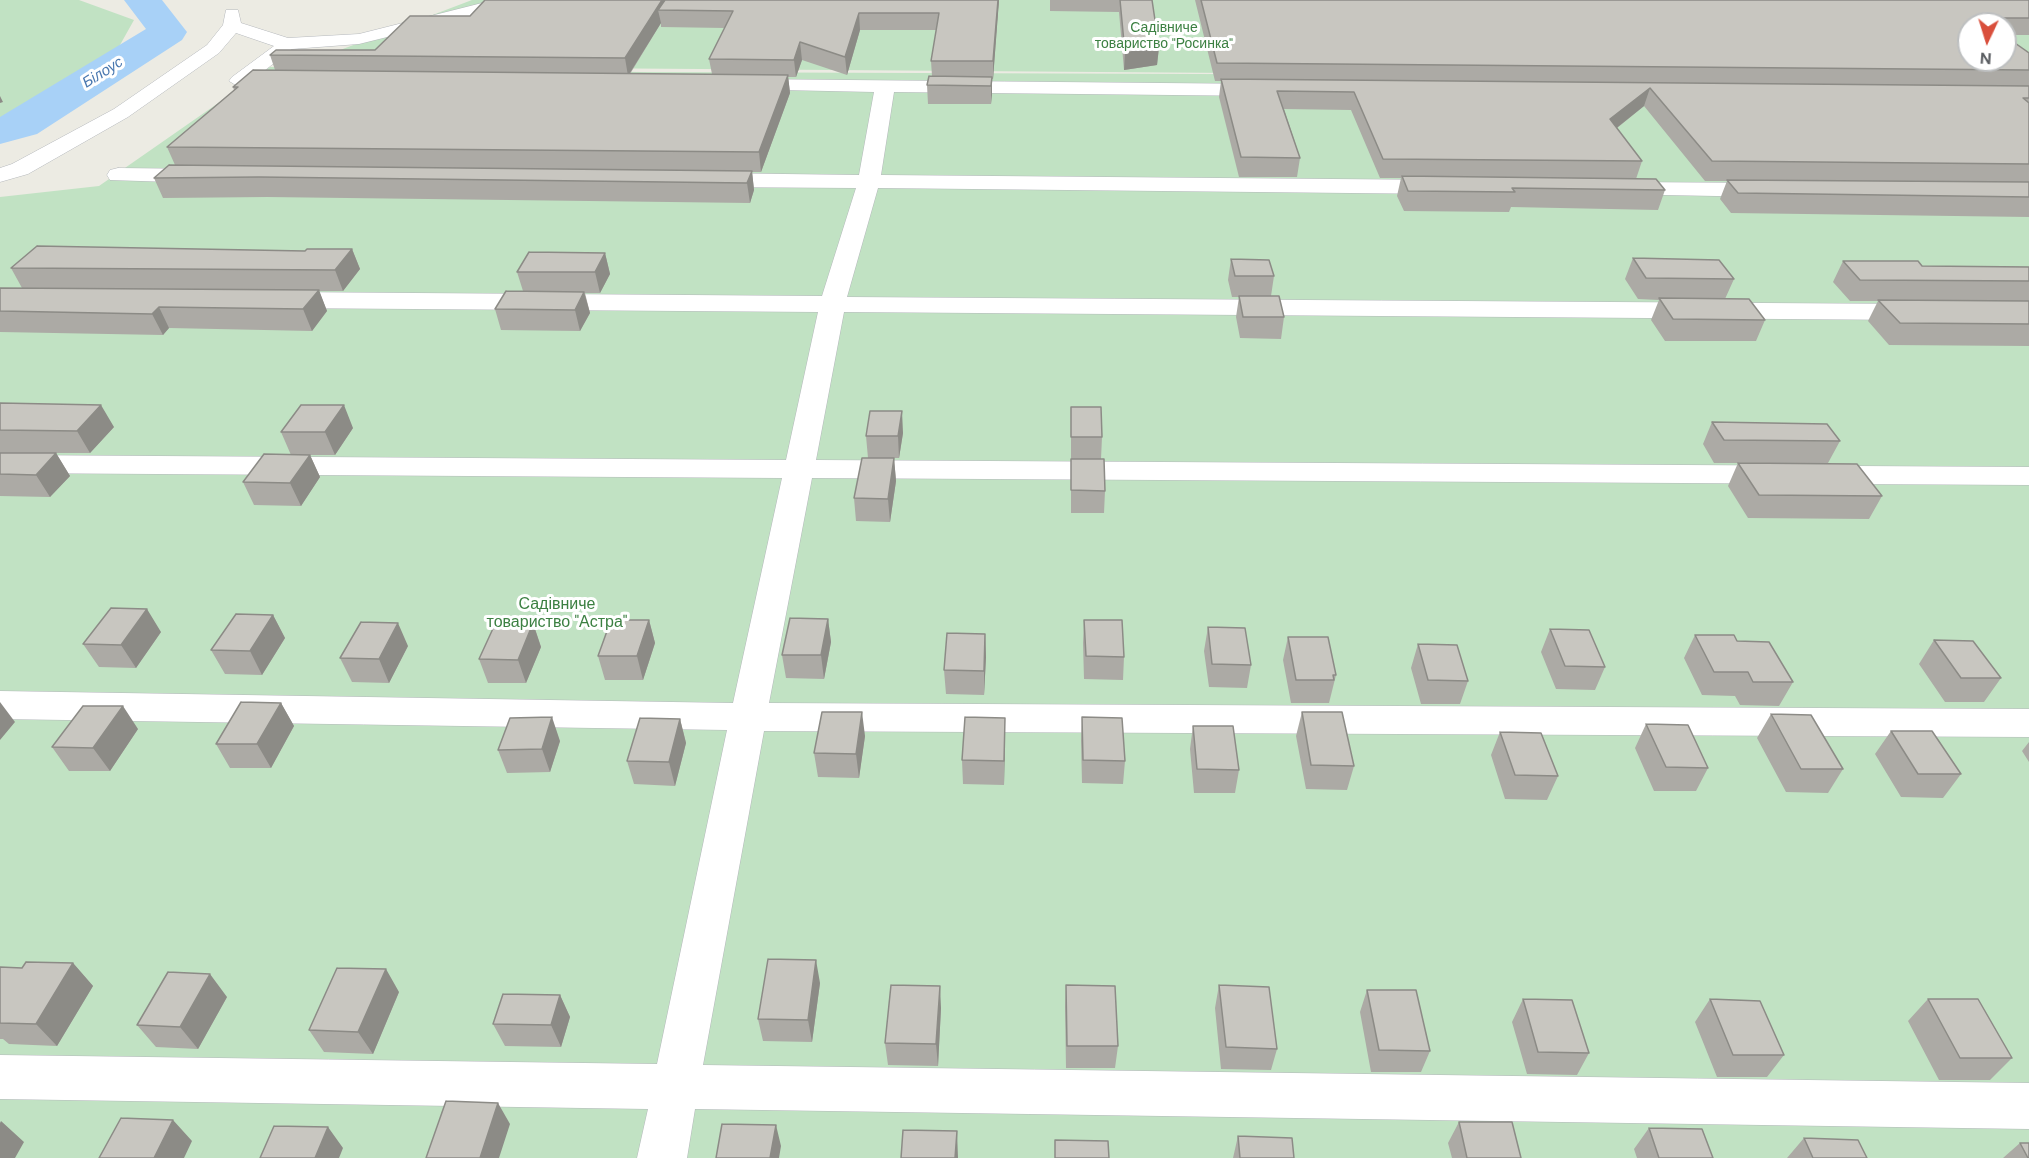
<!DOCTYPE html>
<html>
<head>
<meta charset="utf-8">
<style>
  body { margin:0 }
  #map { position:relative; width:2029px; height:1158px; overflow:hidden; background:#ecebe3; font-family:"DM Sans",sans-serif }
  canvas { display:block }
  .north { position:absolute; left:1957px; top:12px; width:60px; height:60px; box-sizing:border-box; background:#fff; border:2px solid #bdbfc0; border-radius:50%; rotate:184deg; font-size:16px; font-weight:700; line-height:24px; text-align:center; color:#5b5e62 }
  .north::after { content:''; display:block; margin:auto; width:21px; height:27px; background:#d94f3c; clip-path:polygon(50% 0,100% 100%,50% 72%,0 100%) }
</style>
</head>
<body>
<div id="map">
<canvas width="2029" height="1158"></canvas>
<div class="north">N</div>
</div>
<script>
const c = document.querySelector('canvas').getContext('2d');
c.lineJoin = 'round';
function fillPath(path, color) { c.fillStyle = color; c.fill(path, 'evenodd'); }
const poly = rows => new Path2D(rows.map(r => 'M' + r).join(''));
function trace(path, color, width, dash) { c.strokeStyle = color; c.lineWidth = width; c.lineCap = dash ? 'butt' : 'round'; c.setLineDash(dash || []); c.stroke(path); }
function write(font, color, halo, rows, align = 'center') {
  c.font = font + ' "DM Sans",sans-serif'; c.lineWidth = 6; c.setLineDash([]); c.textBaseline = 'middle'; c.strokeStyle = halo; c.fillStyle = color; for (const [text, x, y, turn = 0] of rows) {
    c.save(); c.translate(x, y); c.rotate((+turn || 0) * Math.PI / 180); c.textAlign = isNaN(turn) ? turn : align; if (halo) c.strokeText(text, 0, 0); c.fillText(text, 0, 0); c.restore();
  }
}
const green = poly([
  [0,0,79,0,134,20,102,77,12,125,0,128],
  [472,0,2029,0,2029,73,1235,73,298,66],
  [1969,24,2005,24,2005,60,1969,60],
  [270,67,641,72,2029,77,2029,1158,0,1158,0,197,99,186]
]);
const river = poly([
  [124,0,162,0,187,32,182,40,37,134,0,144,0,117,146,29,124,0]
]);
const street = poly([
  [494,0,522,0,520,4,359,44,292,49,246,85,239,87,229,81,232,77,274,46,236,33,219,53,128,117,28,174,0,182,0,168,12,164,114,109,207,45,223,25,226,10,238,10,241,23,288,38,359,34,494,0],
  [744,79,1265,84,1275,90,1265,96,894,92,881,175,1445,180,1453,182,1456,187,1453,192,1445,194,878,188,847,297,1916,304,1925,307,1929,312,1925,317,1916,320,844,312,816,460,2029,467,2029,485,812,478,769,703,2029,709,2029,737,764,731,703,1065,2029,1083,2029,1129,695,1109,687,1158,637,1158,648,1109,0,1099,0,1055,657,1064,727,730,0,719,0,691,733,703,782,478,0,473,0,455,786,460,818,312,279,308,270,305,266,300,270,295,279,292,822,296,856,188,708,187,700,185,697,180,700,175,708,173,859,175,874,92,737,89,734,85,737,81,744,79],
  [118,168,203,169,211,171,214,176,211,181,203,183,110,180,107,175,110,170,118,168],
  [1620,182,1769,183,1777,185,1780,190,1777,195,1769,197,1612,194,1609,189,1612,184,1620,182]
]);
const wall = poly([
  [485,0,999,0,993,79,992,79,991,104,928,104,927,85,932,76,931,61,937,30,860,30,847,75,802,60,796,77,788,77,790,93,761,172,752,172,754,190,750,203,267,197,163,198,154,178,175,165,167,147,234,90,233,87,275,70,270,55,375,50,470,16],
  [661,23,661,27,725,28,709,59,712,74,630,74],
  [1050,0,1152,0,1159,47,1157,65,1124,70,1119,12,1050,11],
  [1195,0,2029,0,2029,35,2005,35,2005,24,1969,24,2029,53,2029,217,1731,213,1720,199,1727,181,1705,181,1644,106,1617,128,1642,161,1636,179,1665,190,1658,210,1511,207,1509,212,1404,211,1397,196,1401,178,1380,178,1351,110,1284,109,1300,158,1297,177,1239,177,1219,97,1221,81,1215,81],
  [352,249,360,269,343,291,319,291,327,311,312,331,169,328,163,335,0,332,0,288,22,288,11,268],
  [605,253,610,274,600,293,585,293,590,313,580,331,501,330,495,309,523,291,517,272],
  [1633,258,1734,279,1725,299,1765,320,1756,341,1665,341,1651,320,1659,300,1638,299,1625,279],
  [1231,259,1274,276,1271,296,1284,317,1281,339,1240,338,1236,317,1239,297,1232,297,1228,280],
  [1843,261,1922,266,2029,267,2029,346,1889,345,1868,321,1878,301,1850,301,1833,282],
  [0,403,114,427,90,453,56,453,70,476,50,497,0,496],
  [1071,407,1102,437,1101,459,1105,491,1104,513,1071,513],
  [1712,422,1840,441,1828,463,1882,496,1869,519,1748,518,1728,486,1738,463,1714,463,1703,444],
  [353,428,335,455,310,455,320,477,301,506,254,505,243,482,291,455,281,432],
  [903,433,899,458,894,458,896,481,890,522,856,521,854,498,868,458,866,436],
  [273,615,285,638,262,675,225,674,211,650],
  [828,619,831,642,824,679,786,678,782,655],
  [649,620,655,643,643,680,605,680,598,656],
  [1084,620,1124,657,1123,680,1084,679,1083,643],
  [533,623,541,647,526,683,488,683,479,659],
  [1208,627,1251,665,1247,688,1209,687,1204,651],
  [1550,629,1605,667,1595,690,1556,689,1541,652],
  [161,632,136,668,99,667,83,644],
  [985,634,986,657,984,695,946,694,944,670],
  [1695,635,1737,641,1793,682,1779,706,1740,705,1735,696,1702,695,1684,658],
  [1288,637,1336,675,1329,703,1291,703,1283,660],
  [1934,640,2001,678,1984,702,1945,702,1919,664],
  [1418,644,1468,681,1460,704,1421,704,1411,668],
  [408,646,389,683,352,682,340,658],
  [281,703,294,726,271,768,230,768,216,744],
  [1302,712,1354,766,1347,790,1306,789,1296,736],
  [1771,714,1843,769,1828,793,1786,792,1757,738],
  [1082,717,1125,761,1123,784,1082,783,1081,741],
  [1005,718,1004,785,963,784,962,760],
  [680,719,686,743,675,786,634,784,627,761],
  [1646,724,1708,768,1696,791,1654,791,1635,748],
  [1193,726,1239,770,1235,793,1194,793,1190,749],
  [138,729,110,771,69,771,52,747],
  [1891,731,1961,774,1943,798,1901,797,1875,754],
  [1500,732,1558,776,1547,800,1505,799,1491,755],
  [865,736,859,778,818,777,814,753],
  [560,741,550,772,507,773,498,750],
  [2029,742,2029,762,2022,751],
  [73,963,93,986,57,1046,9,1044,3,1039,0,1039,0,967,22,968],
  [820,983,812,1042,763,1041,758,1019],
  [1066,985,1118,1046,1115,1068,1066,1068,1065,1007],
  [1219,985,1277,1049,1271,1070,1221,1069,1215,1008],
  [1367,990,1430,1051,1421,1072,1371,1072,1360,1012],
  [399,992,373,1054,324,1052,309,1030],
  [560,995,570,1017,561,1047,505,1046,493,1024],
  [227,997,198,1049,156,1047,137,1025],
  [1523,999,1589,1053,1577,1075,1527,1074,1512,1022],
  [1710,999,1784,1055,1767,1077,1717,1077,1695,1022],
  [1928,999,2012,1058,1990,1080,1939,1080,1908,1021],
  [941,1008,938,1066,888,1065,885,1043],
  [1459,1122,1521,1158,1452,1158,1448,1143],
  [1649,1128,1713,1158,1637,1158,1634,1149],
  [1238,1136,1294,1158,1233,1158],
  [1804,1138,1867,1158,1787,1158],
  [2020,1143,2029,1158,2003,1158]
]);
const shadedWall = poly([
  [662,0,675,0,658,10,661,23,628,76,625,58],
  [998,0,999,0,993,79,993,61],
  [859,13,860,30,847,75,845,57],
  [800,42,802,60,796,77,794,60],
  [1159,47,1157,65,1124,70,1125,53],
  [788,75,790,93,761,172,759,152],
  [992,77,992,95,991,104,991,86],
  [1650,88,1644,106,1604,138,1610,119],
  [0,96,3,102,0,103],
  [752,171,754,190,750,203,747,183],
  [352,249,360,269,343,291,335,270],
  [605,253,610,274,600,293,595,272],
  [319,290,327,311,312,331,303,309],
  [584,292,590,313,580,331,575,310],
  [159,307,169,328,163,335,152,314],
  [101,405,114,427,90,453,77,431],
  [344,405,353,428,335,455,325,432],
  [902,411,903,433,899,458,898,436],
  [56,453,70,476,50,497,36,475],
  [310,455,320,477,301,506,290,483],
  [894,458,896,481,890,522,888,499],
  [147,609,161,632,136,668,121,645],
  [273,615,285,638,262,675,250,651],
  [828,619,831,642,824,679,821,655],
  [649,620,655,643,643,680,637,656],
  [398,623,408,646,389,683,379,659],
  [533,623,541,647,526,683,518,660],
  [985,634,986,657,984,695,984,671],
  [0,702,15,722,0,740],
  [281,703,294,726,271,768,257,744],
  [123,706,138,729,110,771,93,748],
  [862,712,865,736,859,778,856,754],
  [552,717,560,741,550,772,542,749],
  [1005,718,1005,742,1004,785,1004,761],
  [680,719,686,743,675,786,669,762],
  [816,960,820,983,812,1042,808,1020],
  [73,963,93,986,57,1046,36,1024],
  [386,969,399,992,373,1054,358,1032],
  [210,974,227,997,198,1049,180,1027],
  [940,986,941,1008,938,1066,936,1044],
  [560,995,570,1017,561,1047,551,1025],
  [498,1103,510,1124,499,1158,480,1158],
  [173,1120,192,1141,184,1158,154,1158],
  [1,1121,24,1142,15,1158,0,1158,0,1123],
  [776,1125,781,1146,779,1158,770,1158],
  [328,1127,343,1148,339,1158,315,1158],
  [957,1131,958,1158,955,1158]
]);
const building = poly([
  [485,0,662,0,625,58,270,55,276,50,375,50,410,16,470,16,485,0],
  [665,0,998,0,993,61,931,61,939,13,859,13,845,57,800,42,794,60,709,59,733,11,658,10,665,0],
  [1120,0,1152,0,1159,47,1125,53,1120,0],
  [1201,0,2029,0,2029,18,1978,18,1987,24,1969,24,1969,60,2005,60,2005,36,2029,53,2029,70,1217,63,1201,0],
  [253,70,788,75,759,152,167,147,238,87,233,87,253,70],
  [929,76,992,77,991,86,927,85,929,76],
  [1221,79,2029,86,2029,98,2023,98,2029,103,2029,164,1712,161,1650,88,1610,119,1642,161,1383,159,1354,92,1277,91,1300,158,1241,157,1221,79],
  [169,165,752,171,747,183,259,177,154,178,169,165],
  [1402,176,1656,179,1665,190,1512,188,1515,192,1408,191,1402,176],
  [1727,180,2029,182,2029,197,1738,193,1727,180],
  [37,246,305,251,307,249,352,249,335,270,11,268,37,246],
  [529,252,605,253,595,272,517,272,529,252],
  [1633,258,1719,260,1734,279,1646,278,1633,258],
  [1231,259,1269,260,1274,276,1235,276,1231,259],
  [1843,261,1918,261,1922,266,2029,267,2029,281,1860,280,1843,261],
  [0,288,319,290,303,309,159,307,152,314,0,311,0,288],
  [506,291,584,292,575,310,495,309,506,291],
  [1239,296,1279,296,1284,317,1243,317,1239,296],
  [1659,298,1749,299,1765,320,1673,319,1659,298],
  [1878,300,2029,301,2029,324,1900,323,1878,300],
  [0,403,101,405,77,431,0,430,0,403],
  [301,405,344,405,325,432,281,432,301,405],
  [1071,407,1101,407,1102,437,1071,437,1071,407],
  [870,411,902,411,898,436,866,436,870,411],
  [1712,422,1827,424,1840,441,1724,440,1712,422],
  [0,453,56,453,36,475,0,474,0,453],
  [264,454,310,455,290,483,243,482,264,454],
  [862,458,894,458,888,499,854,498,862,458],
  [1071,459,1104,459,1105,491,1071,490,1071,459],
  [1738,463,1857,464,1882,496,1759,495,1738,463],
  [111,608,147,609,121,645,83,644,111,608],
  [236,614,273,615,250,651,211,650,236,614],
  [790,618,828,619,821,655,782,655,790,618],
  [611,620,649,620,637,656,598,656,611,620],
  [1084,620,1122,620,1124,657,1086,656,1084,620],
  [361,622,398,623,379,659,340,658,361,622],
  [496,622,533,623,518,660,479,659,496,622],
  [1208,627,1245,628,1251,665,1212,664,1208,627],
  [1550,629,1589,630,1605,667,1565,666,1550,629],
  [947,633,985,634,984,671,944,670,947,633],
  [1695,635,1734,635,1737,641,1769,642,1793,682,1753,682,1748,672,1714,672,1695,635],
  [1288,637,1328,637,1336,675,1333,675,1334,680,1296,680,1288,637],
  [1934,640,1973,641,2001,678,1961,678,1934,640],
  [1418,644,1457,645,1468,681,1428,680,1418,644],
  [241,702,281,703,257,744,216,744,241,702],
  [83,706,123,706,93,748,52,747,83,706],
  [822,712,862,712,856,754,814,753,822,712],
  [1302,712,1342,712,1354,766,1311,765,1302,712],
  [1771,714,1811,715,1843,769,1801,769,1771,714],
  [552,717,542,749,498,750,510,718,552,717],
  [965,717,1005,718,1004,761,962,760,965,717],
  [1082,717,1122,718,1125,761,1083,760,1082,717],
  [640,718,680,719,669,762,627,761,640,718],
  [1646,724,1688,725,1708,768,1666,767,1646,724],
  [1193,726,1233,726,1239,770,1197,769,1193,726],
  [1891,731,1932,731,1961,774,1918,774,1891,731],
  [1500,732,1541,733,1558,776,1515,775,1500,732],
  [768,959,816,960,808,1020,758,1019,768,959],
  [26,962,73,963,36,1024,0,1023,0,967,22,968,26,962],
  [337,968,386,969,358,1032,309,1030,337,968],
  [168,972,210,974,180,1027,137,1025,168,972],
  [891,985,940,986,936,1044,885,1043,891,985],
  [1066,985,1115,986,1118,1046,1067,1046,1066,985],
  [1219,985,1269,987,1277,1049,1226,1047,1219,985],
  [1367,990,1416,990,1430,1051,1379,1050,1367,990],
  [503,994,560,995,551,1025,493,1024,503,994],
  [1523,999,1572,1000,1589,1053,1538,1052,1523,999],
  [1710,999,1760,1001,1784,1055,1733,1055,1710,999],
  [1928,999,1978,999,2012,1058,1960,1058,1928,999],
  [446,1101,498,1103,480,1158,426,1158,446,1101],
  [121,1118,173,1120,154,1158,99,1158,121,1118],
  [1459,1122,1512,1122,1521,1158,1467,1158,1459,1122],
  [722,1124,776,1125,770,1158,716,1158,722,1124],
  [274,1126,328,1127,315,1158,260,1158,274,1126],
  [1649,1128,1702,1129,1713,1158,1659,1158,1649,1128],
  [903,1130,957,1131,955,1158,901,1158,903,1130],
  [1238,1136,1292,1138,1294,1158,1240,1158,1238,1136],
  [1804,1138,1858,1140,1867,1158,1813,1158,1804,1138],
  [1055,1140,1108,1141,1109,1158,1055,1158,1055,1140],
  [2020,1143,2029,1143,2029,1158,2028,1158,2020,1143]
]);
const farParknames = [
  ["Садівниче",1164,28],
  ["товариство \"Росинка\"",1164,44]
];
const farWaternames = [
  ["Білоус",103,73,-32]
];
const parkNames = [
  ["Садівниче",557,605],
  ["товариство \"Астра\"",557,623]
];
fillPath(green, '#c1e2c3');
fillPath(river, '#a8d1f7');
trace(street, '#b5b8bc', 1);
fillPath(street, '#fff');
fillPath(wall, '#acaaa5');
fillPath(shadedWall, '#8c8b86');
fillPath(building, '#c8c6c0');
trace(building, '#8c8b86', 1.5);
write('14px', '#3c8042', '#fff', farParknames);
write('italic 15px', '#4a78b0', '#fff', farWaternames);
write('16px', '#3c8042', '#fff', parkNames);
</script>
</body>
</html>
